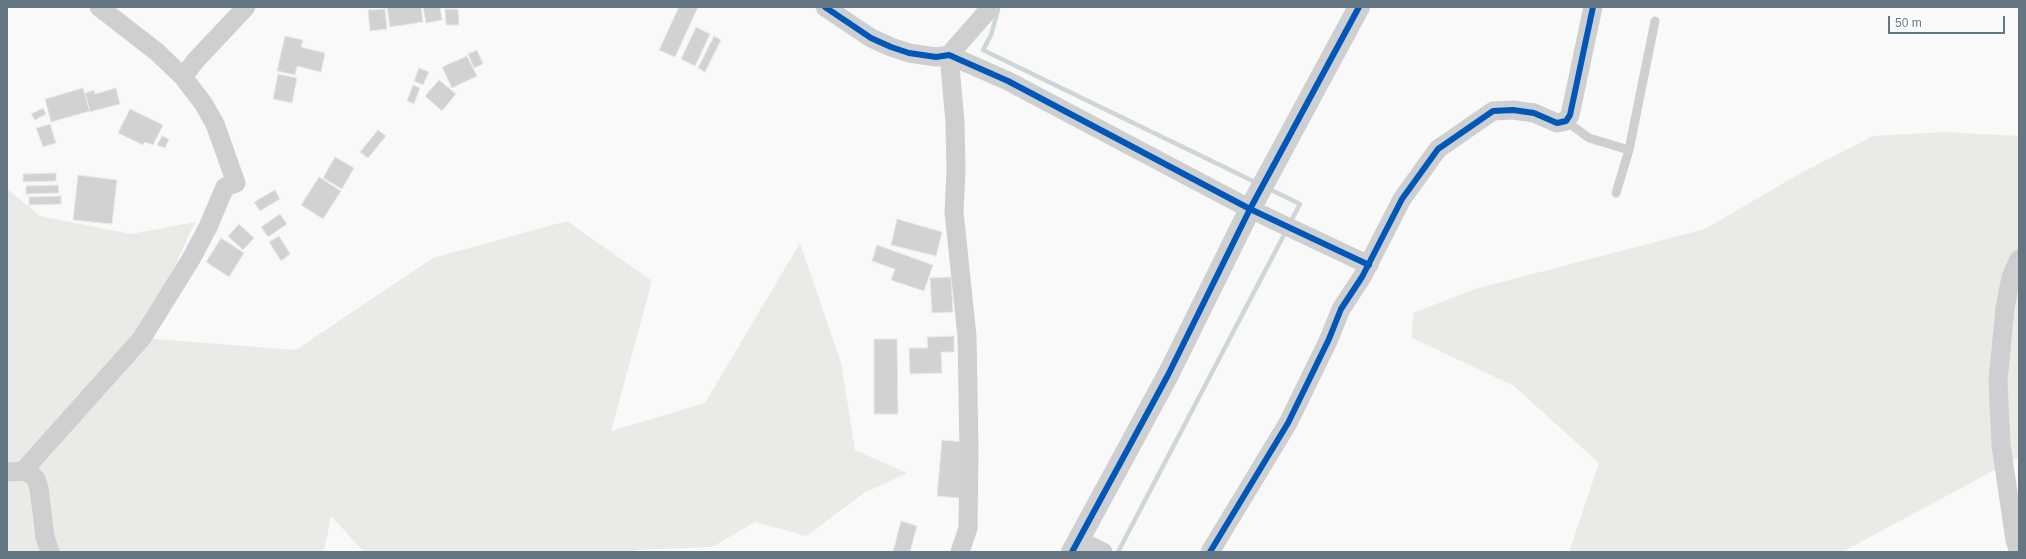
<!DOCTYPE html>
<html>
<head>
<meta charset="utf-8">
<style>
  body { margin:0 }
  #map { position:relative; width:2026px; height:559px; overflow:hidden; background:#f9f9f9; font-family:Helvetica,sans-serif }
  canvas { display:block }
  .frame { position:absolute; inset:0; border:8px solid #657683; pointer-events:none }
  .scale { position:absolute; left:1888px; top:16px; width:117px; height:18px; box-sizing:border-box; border:2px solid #657683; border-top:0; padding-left:5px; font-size:12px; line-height:14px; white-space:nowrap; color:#657683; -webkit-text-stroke:3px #fff; paint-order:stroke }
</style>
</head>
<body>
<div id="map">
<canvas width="2026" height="559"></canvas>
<div class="frame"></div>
<div class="scale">50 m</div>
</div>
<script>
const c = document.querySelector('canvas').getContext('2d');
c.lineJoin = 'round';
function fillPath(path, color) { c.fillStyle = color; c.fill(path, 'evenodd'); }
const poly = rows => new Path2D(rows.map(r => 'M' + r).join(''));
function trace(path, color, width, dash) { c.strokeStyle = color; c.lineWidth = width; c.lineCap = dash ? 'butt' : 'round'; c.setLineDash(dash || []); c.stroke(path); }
const green = poly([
  [1945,132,2019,136,2019,457,1842,552,1569,552,1599,463,1514,386,1412,338,1413,313,1475,289,1705,229,1801,173,1873,136],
  [7,189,40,216,131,234,195,222,142,338,296,350,433,258,567,221,652,281,611,431,705,403,800,243,841,363,855,450,907,473,864,493,806,536,755,522,712,547,635,550,633,552,364,552,331,516,324,552,7,552]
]);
const stream = poly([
  [998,10,991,35,983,50,1257,183],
  [1267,188,1300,204,1290,223],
  [1118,552,1286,231]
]);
const building = poly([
  [387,7,421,7,423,22,390,27,387,7],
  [423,7,440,7,442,20,426,23,423,7],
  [679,7,698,7,675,57,659,50,679,7],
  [385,9,387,29,370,31,368,10,385,9],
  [445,9,458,9,459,25,446,25,445,9],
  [696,27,710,34,695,66,681,59,696,27],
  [285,36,303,40,301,47,325,53,321,72,297,66,295,75,277,71,285,36],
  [714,36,721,40,705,72,698,68,714,36],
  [477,50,483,64,474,68,468,54,477,50],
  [467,56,477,76,452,88,442,67,467,56],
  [419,68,429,72,423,85,414,81,419,68],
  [278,74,297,78,292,103,273,99,278,74],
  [439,80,456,94,442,111,425,96,439,80],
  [413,85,420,88,414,104,407,101,413,85],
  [83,88,90,111,51,122,45,99,83,88],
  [116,88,120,104,90,112,85,93,94,90,95,94,116,88],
  [43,108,46,114,35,120,31,114,43,108],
  [130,109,163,125,153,145,145,142,143,145,118,133,130,109],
  [50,124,56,143,43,147,36,128,50,124],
  [378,130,386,136,368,158,360,152,378,130],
  [162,136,169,139,165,148,157,145,162,136],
  [335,157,354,168,342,189,323,178,335,157],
  [56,173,56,181,23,182,23,174,56,173],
  [78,175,117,180,112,224,73,220,78,175],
  [319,177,341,191,323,219,301,205,319,177],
  [58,185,59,193,26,194,26,186,58,185],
  [275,190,280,199,260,211,254,202,275,190],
  [61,196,61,204,29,205,29,197,61,196],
  [280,214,287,224,268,237,261,227,280,214],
  [897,219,942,232,936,256,891,245,897,219],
  [239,224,254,238,243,250,228,236,239,224],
  [279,236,290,254,281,261,269,242,279,236],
  [221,238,244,253,229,277,206,262,221,238],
  [877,245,933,265,924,291,891,280,895,269,872,261,877,245],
  [951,277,953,312,932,313,930,278,951,277],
  [954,336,954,352,941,352,942,373,910,374,909,348,928,348,927,337,954,336],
  [874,339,897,339,898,414,874,414,874,339],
  [942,440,964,442,959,498,937,496,942,440],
  [901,521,917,526,910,552,893,552,901,521]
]);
const service = poly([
  [1566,121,1589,138,1629,150,1655,21],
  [1616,193,1629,150]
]);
const minor = poly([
  [825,7,871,38,891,47,909,53,936,57,949,55,1008,81,1250,209,1369,265],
  [183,77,196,60,246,7],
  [2019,259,2011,277,2005,308,1998,381,2001,445,2015,540,2019,552],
  [23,471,142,338,191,259,208,227,225,187,236,183,215,124,203,103,183,77,157,52,99,7],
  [7,472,23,471,31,474,36,479,39,488,45,537,50,552],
  [1078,540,1103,552],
  [960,552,968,528,969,451,967,336,954,212,956,171,955,122,949,55,991,7],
  [1210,552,1288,423,1329,339,1341,309,1362,277,1402,199,1438,149,1493,111,1513,110,1534,113,1557,123,1566,121,1570,115,1593,7]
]);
const tertiary = poly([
  [1072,552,1168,375,1250,209,1359,7]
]);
const cycleway = poly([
  [825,7,871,38,891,47,909,53,936,57,949,55,1008,81,1250,209,1369,265],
  [1072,552,1168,375,1250,209,1359,7],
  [1210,552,1288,423,1329,339,1341,309,1362,277,1402,199,1438,149,1493,111,1513,110,1534,113,1557,123,1566,121,1570,115,1593,7]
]);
fillPath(green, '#e8ebe6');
trace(stream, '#ced6d9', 4.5);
fillPath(building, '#d0d2d3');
trace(building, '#e8e8e8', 1);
trace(service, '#cecfd0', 9);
trace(minor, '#cecfd0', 19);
trace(tertiary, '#cecfd0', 22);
trace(cycleway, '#0057b8', 6);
</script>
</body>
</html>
